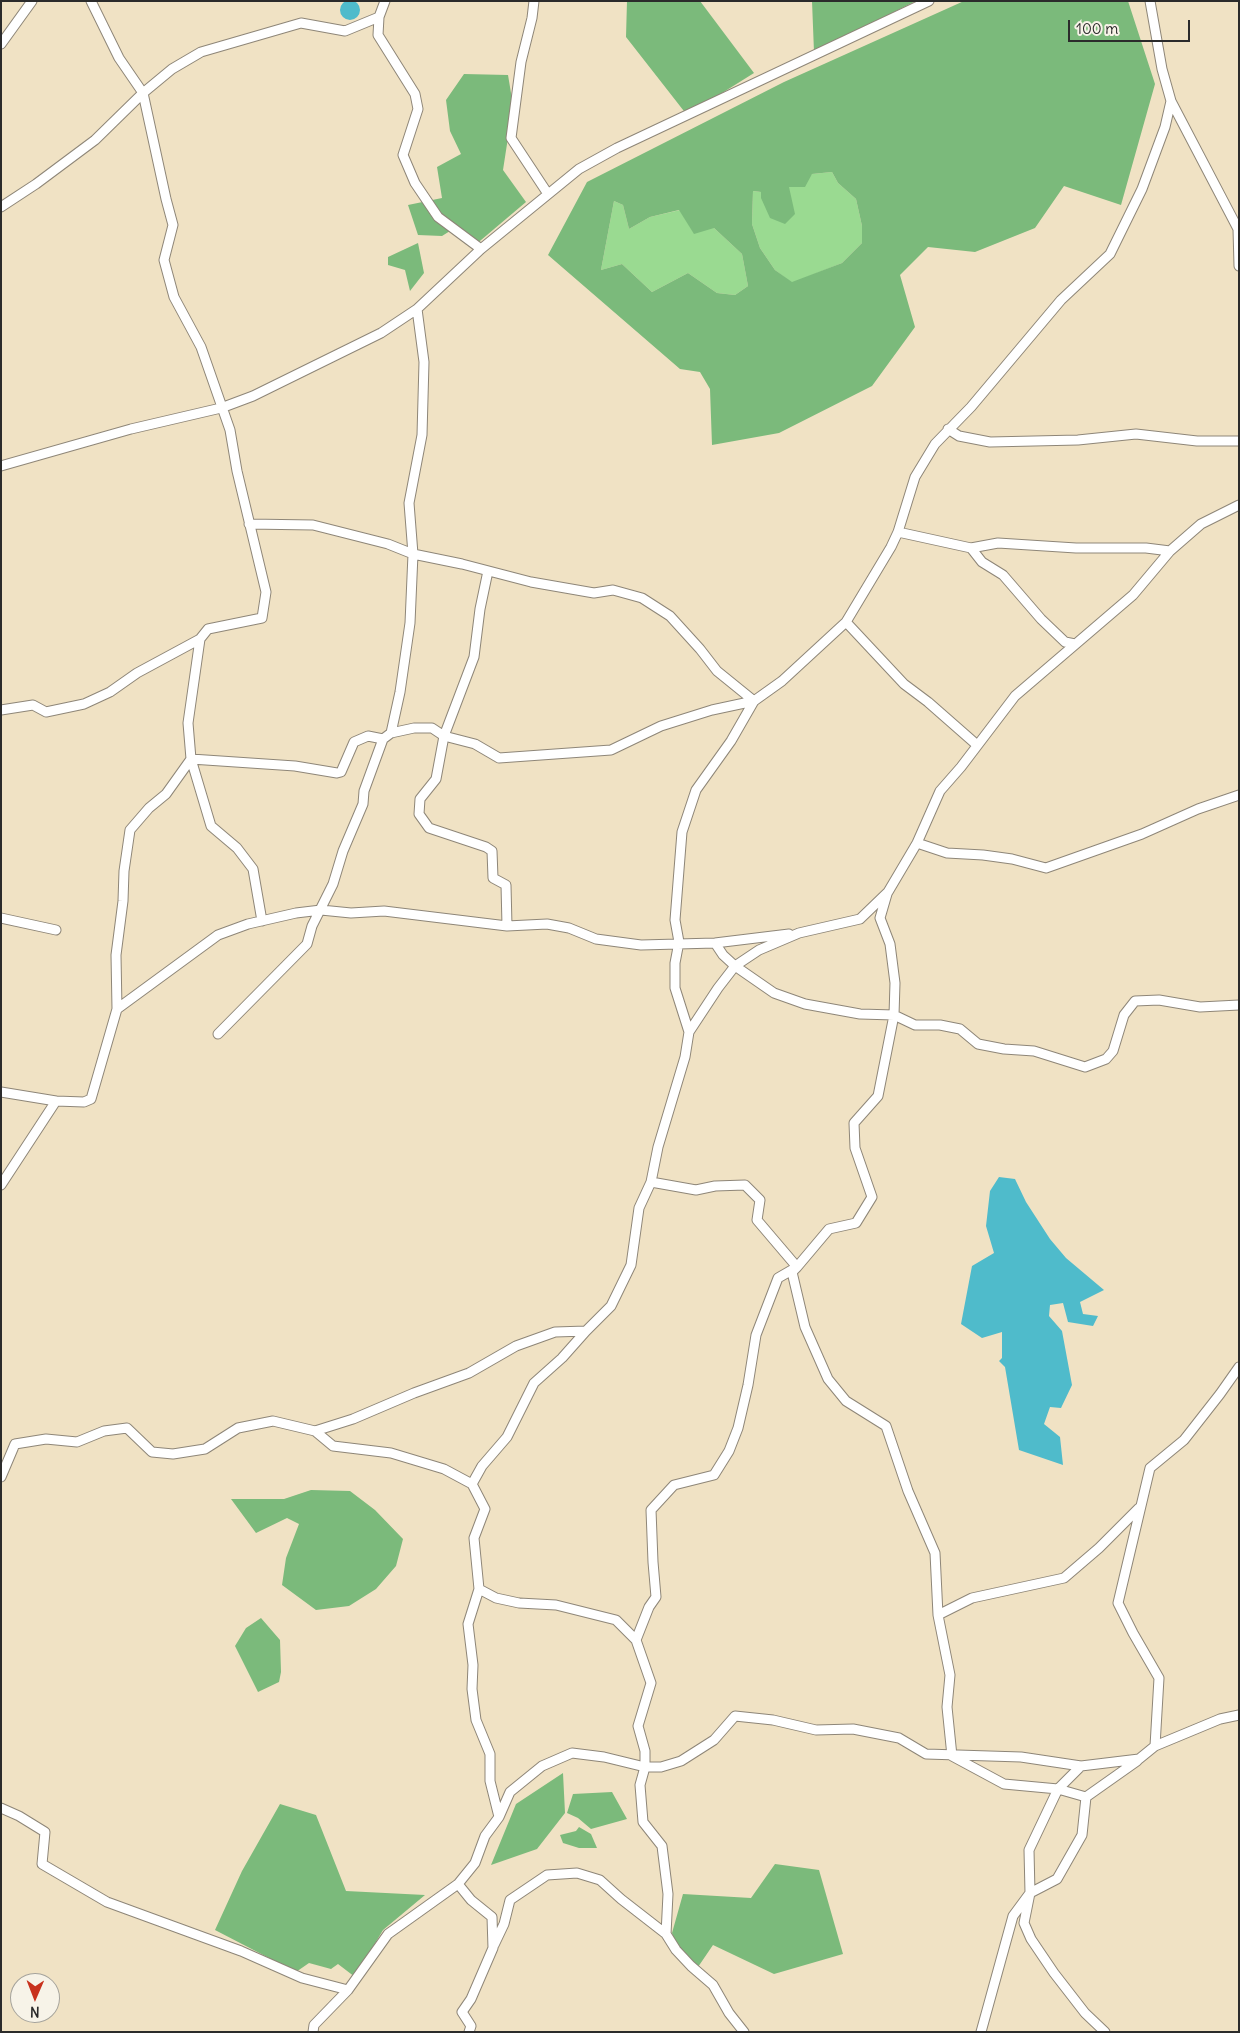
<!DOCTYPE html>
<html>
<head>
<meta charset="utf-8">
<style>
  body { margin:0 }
  #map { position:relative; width:1240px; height:2033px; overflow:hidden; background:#f0e2c4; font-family:Delius,sans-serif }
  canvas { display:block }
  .frame { position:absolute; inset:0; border:2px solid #2b2b2b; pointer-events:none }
  .north { position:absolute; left:10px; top:1973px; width:50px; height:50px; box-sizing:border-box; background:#f7f3e8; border:1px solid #a5a39c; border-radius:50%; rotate:181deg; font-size:14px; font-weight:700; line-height:20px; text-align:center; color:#2b2b2b }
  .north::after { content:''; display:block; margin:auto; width:18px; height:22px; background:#c8321e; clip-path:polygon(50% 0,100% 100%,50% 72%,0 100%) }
  .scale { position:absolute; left:1068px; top:20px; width:122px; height:22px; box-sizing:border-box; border:2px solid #2b2b2b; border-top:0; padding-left:6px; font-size:15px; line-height:18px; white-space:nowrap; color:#2b2b2b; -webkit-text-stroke:4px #f7f3e8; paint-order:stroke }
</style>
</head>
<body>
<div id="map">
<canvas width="1240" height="2033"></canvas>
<div class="frame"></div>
<div class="north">N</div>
<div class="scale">100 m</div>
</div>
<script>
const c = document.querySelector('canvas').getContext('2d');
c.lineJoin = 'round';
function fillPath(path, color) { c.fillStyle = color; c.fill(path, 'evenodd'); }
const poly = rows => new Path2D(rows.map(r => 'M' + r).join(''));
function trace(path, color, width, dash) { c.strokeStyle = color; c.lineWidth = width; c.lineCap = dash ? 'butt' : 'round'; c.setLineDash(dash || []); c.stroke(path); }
const green = poly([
  [832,172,838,183,856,199,862,226,862,243,842,263,792,283,775,270,760,248,752,224,753,191,761,192,789,187,812,174],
  [614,201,623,205,629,229,650,217,680,210,684,215,714,228,742,254,748,286,735,295,717,293,688,273,652,292,622,264,601,270]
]);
const forest = poly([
  [627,1,700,1,754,73,687,115,626,37],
  [812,1,916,1,814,52],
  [964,1,1128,1,1155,84,1121,205,1064,186,1035,228,975,252,928,247,900,275,915,327,872,386,779,433,712,445,710,389,700,372,680,369,548,255,587,182,784,82],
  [832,172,838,183,856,199,862,226,862,243,842,263,792,282,775,270,760,248,752,224,753,191,761,192,761,198,770,218,785,224,795,214,789,187,805,187,812,174],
  [614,201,623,205,629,229,650,217,679,210,694,234,714,228,742,254,748,286,735,295,717,293,688,273,652,292,622,264,601,270],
  [464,74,508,75,513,105,503,170,526,202,474,246,450,231,442,236,418,235,408,205,442,198,437,167,461,154,450,131,446,100],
  [418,243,424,273,410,291,405,270,388,265,388,257],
  [311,1490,350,1491,375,1510,403,1539,396,1566,376,1589,349,1606,316,1610,282,1585,286,1558,299,1524,287,1518,256,1533,231,1499,284,1499],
  [261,1618,280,1640,281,1672,279,1682,258,1692,235,1646,246,1628],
  [563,1773,565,1813,537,1849,491,1865,516,1804],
  [612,1792,627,1819,591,1829,578,1818,567,1813,573,1794],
  [280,1804,316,1815,346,1891,425,1895,383,1930,355,1977,338,1964,331,1969,309,1963,296,1972,215,1930,242,1871],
  [579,1827,591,1834,597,1848,579,1848,563,1843,560,1835,576,1831],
  [775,1864,819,1870,843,1954,774,1974,713,1945,698,1967,681,1956,672,1933,683,1894,751,1898]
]);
const water = poly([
  '340 10a10 10 0 1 1 20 0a10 10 0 1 1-20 0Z',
  [999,1177,1015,1179,1026,1202,1050,1239,1066,1258,1104,1290,1080,1302,1083,1314,1098,1316,1093,1326,1068,1322,1063,1303,1050,1305,1049,1316,1062,1331,1072,1385,1061,1408,1050,1407,1044,1424,1060,1437,1063,1465,1019,1450,1005,1367,999,1361,1002,1358,1002,1332,982,1338,961,1324,972,1266,994,1253,986,1226,990,1191]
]);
const street = poly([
  [91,1,119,58,143,93,166,199,173,225,164,260,174,297,201,347,230,430,237,471,266,592,262,618,208,629,200,639,188,723,191,759,166,794,149,808,130,830,124,871,123,901,116,955,117,1009],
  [534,1,532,18,521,62,511,138,548,194],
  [1150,1,1162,69,1171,101,1238,229,1239,266],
  [379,17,378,35,415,94,418,109,403,155,415,183,438,217,481,249],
  [1,44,32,1],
  [1,207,36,184,95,140,143,93,172,69,201,52,301,23,345,31,379,17,385,1],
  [948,429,959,436,990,442,1078,440,1136,434,1197,441,1239,441],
  [1,466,131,429,221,408,253,396,381,333,417,309,481,249,579,169,617,148,929,1],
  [249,524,313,525,388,544,413,554,462,564,531,582,594,593,613,590,642,598,670,616,700,649,717,671,754,701],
  [898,532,971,548,998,543,1076,548,1146,548,1170,551],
  [971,548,982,562,1003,575,1041,619,1065,642,1075,644],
  [488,571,480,609,474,657,444,736,436,779,420,799,419,814,429,828,486,847,492,851,493,878,506,885,507,926],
  [846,622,904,684,928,702,977,745],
  [1,710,33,705,46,712,84,704,110,692,137,673,200,639],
  [391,733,414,728,432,728,444,736,475,744,499,758,611,750,661,726,712,710,754,701],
  [917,843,947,853,983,855,1012,859,1046,868,1142,834,1198,809,1239,795],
  [1,918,56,930],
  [262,921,253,869,237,848,211,826,191,759,295,766,337,773,341,772,354,742,368,736,383,739],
  [715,943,723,955,735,966,774,993,805,1004,860,1014,894,1015,915,1025,940,1025,960,1029,978,1044,1004,1049,1034,1051,1085,1067,1106,1059,1113,1051,1124,1015,1135,1001,1159,1000,1200,1007,1239,1005],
  [689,1032,675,988,675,963,679,942,675,920,682,832,696,790,731,741,754,701,782,681,846,622,891,547,898,532,915,477,935,444,971,407,1061,300,1110,254,1142,189,1165,127,1171,101],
  [218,1034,307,944,312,926,333,884,343,851,363,804,364,791,383,739,391,733,400,692,410,623,413,554,409,503,422,435,424,362,417,309],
  [1,1092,56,1101],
  [651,1182,696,1190,715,1186,745,1185,760,1200,757,1220,797,1267,792,1272,805,1327,828,1379,846,1401,886,1426,908,1491,935,1553,938,1615,950,1675,947,1707,952,1756,1004,1784,1058,1789,1086,1797],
  [1,1185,56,1101,84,1102,91,1099,117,1009,218,935,248,924,296,913,321,910,351,913,384,911,507,926,547,924,569,928,596,939,641,945,715,943,789,934],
  [315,1431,333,1446,391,1453,444,1469,472,1484],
  [1,1477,15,1444,46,1439,77,1442,104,1431,127,1428,152,1452,173,1454,205,1449,238,1428,273,1421,315,1431,353,1419,414,1393,469,1373,516,1346,555,1332,586,1331,611,1306,631,1265,639,1208,651,1182,658,1147,685,1057,689,1032,718,988,735,966,759,950,799,933,860,919,888,892,917,843,940,791,961,767,1015,696,1133,595,1170,551,1201,524,1239,505],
  [479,1589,496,1598,519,1603,556,1605,616,1620,636,1640],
  [938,1615,972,1598,1064,1578,1099,1548,1139,1508],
  [1155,1746,1159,1678,1133,1633,1118,1603,1150,1468,1184,1440,1220,1394,1239,1367],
  [1,1808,19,1816,45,1832,42,1864,107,1902,241,1951,302,1978,348,1990],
  [499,1817,510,1792,542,1766,572,1753,604,1757,645,1767,661,1767,681,1761,714,1740,735,1716,773,1720,816,1730,853,1729,899,1738,926,1754,1021,1757,1081,1766,1139,1759,1155,1746,1220,1719,1239,1715],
  [666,1934,668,1894,662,1846,643,1822,640,1785,645,1767,645,1751,638,1726,651,1683,636,1640,649,1607,656,1597,653,1562,651,1510,674,1485,714,1475,729,1451,738,1428,748,1385,756,1335,778,1278,797,1267,829,1229,856,1223,872,1197,855,1148,854,1123,878,1096,894,1015,895,983,890,944,880,918,887,894],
  [494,1945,504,1924,510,1900,547,1875,577,1873,600,1880,621,1899,666,1934,676,1950,691,1966,713,1985,729,2013,744,2032],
  [313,2032,314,2025,348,1990,388,1934,458,1884],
  [469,2032,471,2026,462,2012,471,1999,493,1948,492,1917,471,1900,458,1884,475,1863,485,1836,499,1817,490,1781,490,1754,476,1720,472,1689,473,1665,468,1624,479,1589,474,1538,485,1509,472,1484,482,1466,507,1437,534,1383,562,1358,586,1331],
  [981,2032,1013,1916,1030,1893,1029,1850,1058,1789,1081,1766],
  [1105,2032,1085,2013,1054,1973,1031,1939,1024,1923,1030,1893,1057,1879,1082,1835,1086,1797,1137,1761]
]);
fillPath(green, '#9ada91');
fillPath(forest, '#7bba7b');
fillPath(water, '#4fbbcb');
trace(street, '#8e8678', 11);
trace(street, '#fff', 9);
</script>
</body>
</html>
